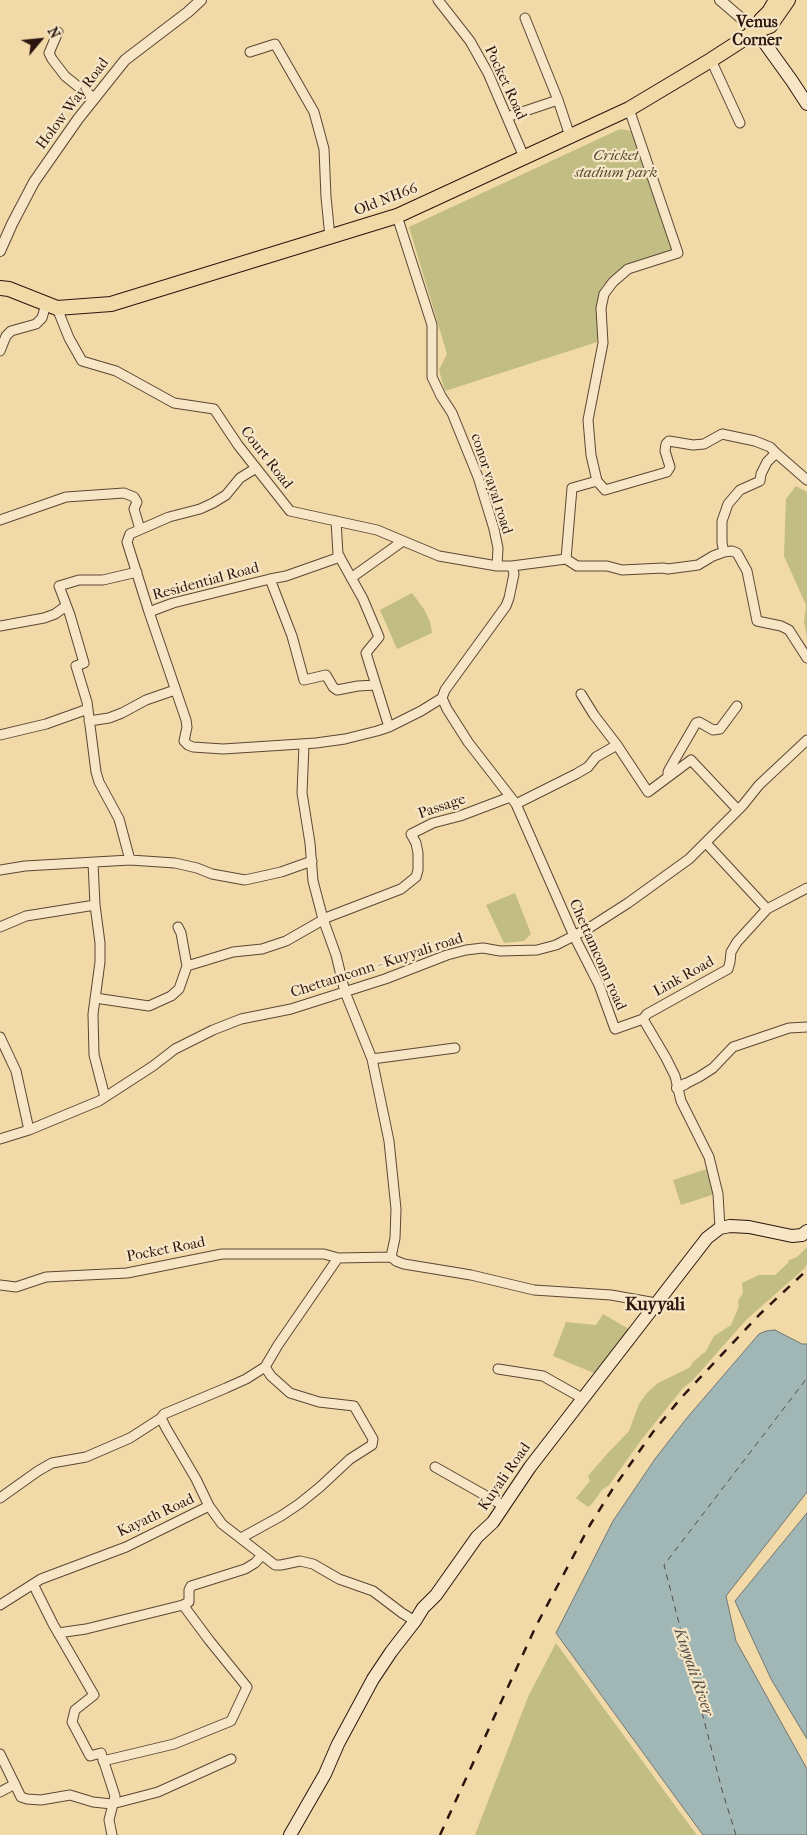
<!DOCTYPE html>
<html>
<head>
<meta charset="utf-8">
<style>
  body { margin:0 }
  #map { position:relative; width:807px; height:1835px; overflow:hidden; background:#f1d9a8; font-family:"IM FELL French Canon",serif }
  canvas { display:block }
  .north { position:absolute; left:15px; top:15px; width:50px; height:50px; -webkit-text-stroke:4px #f6e6c6; paint-order:stroke; rotate:62deg; font-size:14px; font-weight:700; line-height:20px; text-align:center; color:#2b150e }
  .north::after { content:''; display:block; margin:auto; width:18px; height:22px; background:#2b150e; clip-path:polygon(50% 0,100% 100%,50% 72%,0 100%) }
</style>
</head>
<body>
<div id="map">
<canvas width="807" height="1835"></canvas>
<div class="north">N</div>
</div>
<script>
const c = document.querySelector('canvas').getContext('2d');
c.lineJoin = 'round';
function fillPath(path, color) { c.fillStyle = color; c.fill(path, 'evenodd'); }
const poly = rows => new Path2D(rows.map(r => 'M' + r).join(''));
function trace(path, color, width, dash) { c.strokeStyle = color; c.lineWidth = width; c.lineCap = dash ? 'butt' : 'round'; c.setLineDash(dash || []); c.stroke(path); }
function write(font, color, halo, rows, align = 'center') {
  c.font = font + ' "IM FELL French Canon",serif'; c.lineWidth = 4.5; c.setLineDash([]); c.textBaseline = 'middle'; c.strokeStyle = halo; c.fillStyle = color; for (const [text, x, y, turn = 0] of rows) {
    c.save(); c.translate(x, y); c.rotate((+turn || 0) * Math.PI / 180); c.textAlign = isNaN(turn) ? turn : align; if (halo) c.strokeText(text, 0, 0); c.fillText(text, 0, 0); c.restore();
  }
}
const green = poly([
  [620,129,631,131,673,250,624,266,602,287,597,306,597,342,445,391,439,370,447,354,409,227],
  [796,486,807,492,807,638,804,622,806,605,784,556,786,499],
  [412,593,424,609,430,622,432,633,397,649,380,610],
  [515,893,531,934,524,941,504,943,486,905],
  [707,1169,715,1194,681,1205,673,1180],
  [807,1247,807,1264,805,1268,746,1320,692,1381,683,1388,642,1439,609,1485,602,1490,592,1504,588,1507,576,1498,590,1481,588,1476,607,1454,629,1431,639,1404,647,1393,658,1383,689,1368,693,1362,706,1351,714,1336,731,1325,739,1306,738,1301,743,1293,742,1283,759,1275,775,1275,788,1263,789,1260,797,1257],
  [603,1314,629,1329,594,1373,553,1356,566,1322,596,1325],
  [556,1643,676,1807,697,1835,475,1835,528,1697]
]);
const water = poly([
  [775,1330,802,1344,807,1344,807,1492,726,1596,736,1641,807,1769,807,1835,703,1835,556,1633,613,1521,655,1459,686,1419,759,1334,766,1331,775,1330],
  [807,1513,807,1739,771,1679,735,1601,807,1513]
]);
const ferry = poly([
  [736,1835,722,1790,664,1565,807,1378]
]);
const minor = poly([
  [438,0,470,41,488,73,524,157],
  [525,18,558,100,570,136],
  [58,32,49,53,52,59,65,76,81,89,95,98],
  [250,52,275,44,314,112,324,149,326,197,330,237],
  [711,60,740,123],
  [507,117,558,100],
  [397,216,432,325,432,377,441,396,452,413,478,477,494,529,498,548,497,566,512,566,566,559,572,488,597,481,591,455,588,420,603,343,601,308,604,294,613,282,628,269,678,253,629,109],
  [57,308,69,338,82,361,116,371,174,403,214,409,238,445,290,511,377,530,439,556,497,566],
  [0,351,6,336,11,331,36,324,42,318,46,304],
  [597,481,605,490,667,472,670,467,665,451,666,444,669,441,693,445,704,444,722,434,755,441,770,447,776,453],
  [0,520,66,497,124,493,134,497,137,502,134,509,140,529],
  [336,521,338,554,363,599,379,637,366,653,389,727],
  [724,552,722,543,722,521,728,504,740,490,760,481,761,474,767,462,776,453,807,480],
  [340,557,286,576,270,579,292,636,304,680,326,675,333,687,337,690,358,686,376,685],
  [566,559,577,566,607,566,622,570,663,568,668,569,698,565,713,556,724,552,732,551,737,553,747,571,757,621,781,626,789,630,807,658],
  [137,572,103,580,79,580,59,586,70,615,84,663,76,666,87,702,96,772,99,782,119,819,130,860,175,863,197,868,212,874,245,880,281,872,312,861],
  [351,578,403,541],
  [270,579,173,603,149,612,186,720,187,727,184,741,188,745,193,747,223,749,316,743,345,739,377,731,389,727,421,711,442,698,445,690,506,606,509,598,514,574,512,566],
  [149,612,127,542,130,534,169,517,200,509,213,503,226,495,240,478,256,468],
  [0,626,44,618,55,614,66,606],
  [581,694,594,715,617,745,648,792,691,760,738,810],
  [442,698,447,709,468,742,516,804,574,936,599,985,615,1029,643,1019,666,1058,675,1076,681,1101,709,1157,718,1194,720,1228],
  [89,721,109,718,122,713,146,700,175,690],
  [0,735,46,724,88,709],
  [304,745,302,793,310,843,313,881,323,919,336,955,345,992,372,1059,389,1141,396,1209,395,1238,391,1257,396,1261,404,1264,471,1275,534,1290,611,1295,656,1303],
  [668,777,668,772,670,768,696,723,699,722,713,730,720,729,737,706],
  [516,804,576,774,588,767,596,757,617,745],
  [706,843,767,909,807,888],
  [93,863,95,905,100,943,100,962,93,1014,94,1055,105,1097],
  [0,870,25,866,130,860],
  [0,927,26,916,95,905],
  [187,966,233,952,262,949,286,941,328,917,401,889,416,877,418,870,418,853,416,843,411,834,433,823,460,816,510,797],
  [95,998,149,1006,171,996,179,989,187,966,181,933,178,927],
  [643,1019,647,1014,728,969,730,962,731,952,737,942,767,909],
  [0,1037,16,1071,29,1130],
  [372,1059,455,1048],
  [685,1084,699,1077,713,1068,733,1047,789,1028,807,1027],
  [0,1139,29,1130,99,1101,153,1066,175,1049,213,1030,241,1019,291,1009,385,979,447,955,466,950,483,948,500,951,537,950,556,945,589,928,628,903,689,859,743,805,759,785,807,740],
  [0,1285,16,1287,46,1277,127,1273,222,1254,324,1254,338,1258],
  [498,1369,543,1376,582,1398],
  [435,1467,504,1506],
  [0,1498,38,1471,52,1463,86,1457,130,1438,161,1418],
  [209,1506,196,1479,166,1428,161,1418,164,1414,226,1388,246,1379,265,1367,278,1345,338,1258,391,1257],
  [241,1538,281,1516,299,1504,320,1487,350,1459,372,1445,373,1439,354,1406,319,1402,290,1393,271,1376,265,1367],
  [33,1584,53,1624,94,1695,75,1710,72,1722,90,1756,101,1753,115,1796,109,1820,112,1835],
  [0,1605,41,1579,126,1547,209,1506,222,1524,275,1565,281,1565,300,1561,313,1564,339,1579,373,1591,402,1613,415,1621],
  [58,1633,86,1629,183,1605,189,1602,189,1590,191,1586,245,1569,255,1563,262,1555],
  [0,1754,21,1797,27,1799,41,1800,70,1795,93,1802,112,1804,158,1792,231,1759],
  [103,1761,174,1744,231,1721,247,1687,209,1640,183,1605],
  [0,1792,15,1784]
]);
const tertiary = poly([
  [720,0,756,31],
  [0,251,12,224,34,182,78,119,125,60,188,12,201,0],
  [677,1088,685,1084]
]);
const secondary = poly([
  [756,31,792,81,807,104],
  [290,1835,325,1774,338,1744,373,1679,391,1652,415,1621,423,1608,436,1595,477,1537,493,1522,530,1467,707,1238,720,1228,730,1226,749,1227,792,1236,802,1235,807,1231]
]);
const primary = poly([
  [756,31,761,20,769,12,776,0],
  [0,288,9,289,57,308,111,304,397,216,629,109,711,60,756,31,770,26,788,0]
]);
const rail = poly([
  [440,1835,536,1626,590,1525,612,1490,653,1432,681,1398,760,1314,807,1270]
]);
const streetNames = [
  ["Pocket Road",505,83,65],
  ["Holow Way Road",73,104,-53],
  ["Old NH66",386,200,-21],
  ["Court Road",266,458,52],
  ["conor vayal road",491,484,72],
  ["Residential Road",206,582,-15],
  ["Passage",442,807,-19],
  ["Chettamconn road",597,955,66],
  ["Chettamconn - Kuyyali road",377,966,-18],
  ["Link Road",684,977,-29],
  ["Pocket Road",166,1250,-11],
  ["Kuyali Road",505,1477,-55],
  ["Kayath Road",156,1516,-25]
];
const parkNames = [
  ["Cricket",616,156],
  ["stadium park",616,173]
];
const neighbourhoodNames = [
  ["Venus",757,23],
  ["Corner",757,41]
];
const waterNames = [
  ["Kuyyali River",693,1672,71]
];
const quarterNames = [
  ["Kuyyali",655,1306]
];
fillPath(green, '#c1bd83');
fillPath(water, '#a1b7b5');
trace(water, '#727672', 1);
trace(ferry, '#544e48', 1, [6, 5]);
trace(minor, '#5c4634', 11);
trace(tertiary, '#5c4634', 12);
trace(secondary, '#2b150e', 14);
trace(primary, '#2b150e', 16);
trace(minor, '#f6e6c6', 9);
trace(tertiary, '#f6e6c6', 10);
trace(secondary, '#f6e6c6', 12);
trace(primary, '#f1d9a8', 14);
trace(rail, '#2b150e', 2.5, [9, 9]);
write('15px', '#2b150e', '#f6e6c6', streetNames);
write('italic 15px', '#584731', '#f6e6c6', parkNames);
write('bold 16px', '#2b150e', '#f6e6c6', neighbourhoodNames);
write('italic 16px', '#544e48', '#f6e6c6', waterNames);
write('bold 18px', '#2b150e', '#f6e6c6', quarterNames);
</script>
</body>
</html>
